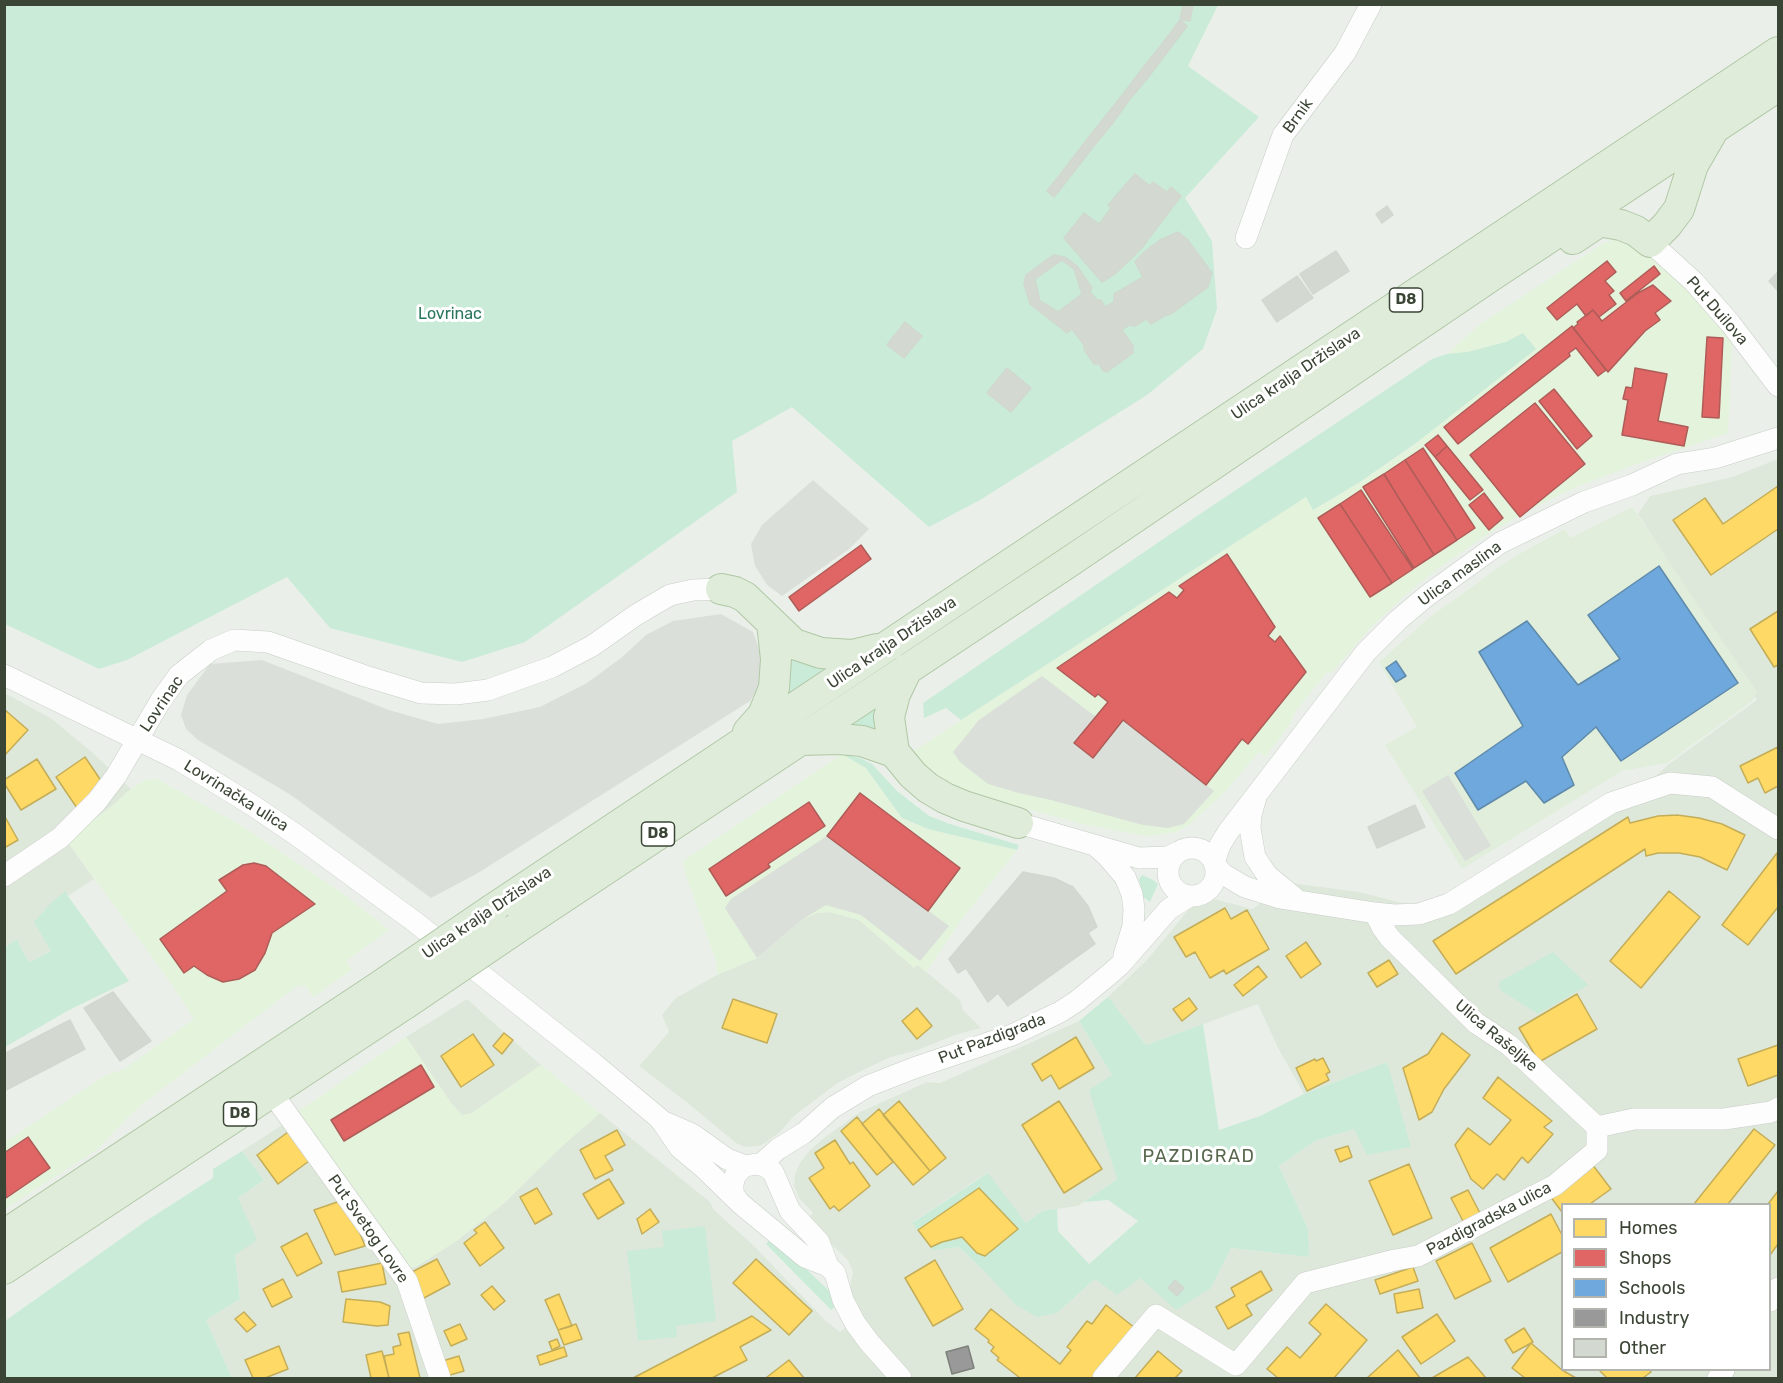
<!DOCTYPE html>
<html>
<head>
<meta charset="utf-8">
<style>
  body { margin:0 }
  #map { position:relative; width:1783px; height:1383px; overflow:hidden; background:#eaf0e9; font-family:Rubik,sans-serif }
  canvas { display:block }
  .frame { position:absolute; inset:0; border:6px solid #3b4535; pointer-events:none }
  .legend { position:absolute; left:1561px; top:1203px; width:210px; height:168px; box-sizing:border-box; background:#fff; border:2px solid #b1b5ae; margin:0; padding:8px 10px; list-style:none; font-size:18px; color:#3b4535 }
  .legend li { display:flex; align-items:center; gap:12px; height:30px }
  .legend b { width:30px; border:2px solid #b1b5ae }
</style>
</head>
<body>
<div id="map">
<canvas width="1783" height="1383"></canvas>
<div class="frame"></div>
<ul class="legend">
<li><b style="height:16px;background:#ffd966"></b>Homes</li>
<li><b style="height:16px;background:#e06666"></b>Shops</li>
<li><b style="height:16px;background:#6fa8dc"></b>Schools</li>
<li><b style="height:16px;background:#999"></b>Industry</li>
<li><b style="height:16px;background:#d3d9d1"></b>Other</li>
</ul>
</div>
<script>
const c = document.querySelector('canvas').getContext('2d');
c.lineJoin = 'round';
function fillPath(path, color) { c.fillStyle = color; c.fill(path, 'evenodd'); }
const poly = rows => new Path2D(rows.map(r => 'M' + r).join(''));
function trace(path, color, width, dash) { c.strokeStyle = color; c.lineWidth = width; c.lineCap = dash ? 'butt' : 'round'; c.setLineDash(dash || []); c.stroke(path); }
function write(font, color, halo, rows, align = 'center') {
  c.font = font + ' Rubik,sans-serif'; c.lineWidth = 6; c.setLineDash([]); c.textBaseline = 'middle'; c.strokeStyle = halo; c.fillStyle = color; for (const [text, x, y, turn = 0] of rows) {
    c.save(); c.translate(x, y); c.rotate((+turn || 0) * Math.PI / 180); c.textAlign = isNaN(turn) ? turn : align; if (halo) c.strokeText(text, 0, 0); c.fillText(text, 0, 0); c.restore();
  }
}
const residential = poly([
  [1778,459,1778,1378,232,1378,206,1320,240,1299,235,1255,238,1198,264,1180,242,1151,285,1123,299,1111,404,1270,417,1266,455,1242,503,1204,560,1148,600,1113,710,1202,714,1210,753,1245,826,1321,840,1332,862,1314,848,1296,853,1272,848,1260,806,1220,813,1213,799,1198,794,1186,795,1174,800,1163,810,1150,824,1138,860,1112,927,1082,940,1083,1079,1021,1112,1075,1117,1179,1078,1206,1042,1211,1026,1223,987,1173,913,1222,933,1249,959,1247,986,1273,1057,1313,1095,1279,1140,1277,1211,1288,1231,1248,1308,1257,1308,1229,1279,1166,1315,1141,1355,1128,1387,1062,1304,1094,1278,1048,1258,1004,1146,1045,1108,997,1146,961,1190,908,1214,899,1252,909,1291,883,1359,892,1441,913,1623,807,1669,764,1757,700,1638,514,1650,496,1732,477],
  [1562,1204,1770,1204,1770,1370,1562,1370],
  [5,693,52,719,94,754,131,789,112,806,67,841,94,879,68,896,66,892,51,951,30,962,25,956,17,939,5,947],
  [831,912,859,920,914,967,917,964,960,1000,963,1010,981,1028,955,1035,918,1050,891,1057,865,1069,836,1084,794,1116,780,1132,768,1141,760,1146,745,1147,736,1143,689,1104,639,1066,669,1032,662,1015,676,998,717,975,757,958,803,919,817,913],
  [467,999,541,1065,472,1113,462,1116,451,1103,406,1037]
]);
const commercial = poly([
  [1618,238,1635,242,1685,287,1732,343,1728,433,1636,464,1576,487,1527,511,1483,537,1440,567,1405,595,1371,627,1332,672,1326,673,1293,715,1291,723,1265,757,1259,752,1225,792,1189,825,1176,832,1148,836,1087,825,986,798,950,783,926,766,912,752,1306,497,1314,510,1360,482,1416,444,1523,333,1506,342,1488,347,1467,352,1447,354,1478,326,1602,244],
  [842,754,866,768,902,818,928,829,1017,850,962,919,926,972,918,965,914,968,859,920,831,912,817,913,803,919,757,958,717,975,716,961,686,875,683,861],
  [157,779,242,826,342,893,389,930,346,961,352,970,313,997,305,985,297,986,145,1102,128,1117,98,1149,5,1209,5,1142,106,1075,125,1069,194,1019,168,979,67,841,112,806,131,789,145,780],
  [406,1037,451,1103,462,1115,472,1113,541,1065,600,1113,560,1148,503,1204,455,1242,417,1266,404,1270,299,1111]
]);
const education = poly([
  [1632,507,1757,692,1752,701,1667,763,1622,771,1462,869,1385,745,1417,727,1379,662,1430,617,1512,558,1565,529,1570,538]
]);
const green = poly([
  [5,5,1218,5,1188,66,1259,117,1185,198,1212,241,1217,309,1203,349,1147,395,980,500,929,527,792,407,732,441,737,492,525,642,462,662,330,628,287,577,127,660,99,669,5,624],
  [1523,333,1536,349,1416,443,1360,482,1313,510,1306,497,961,720,946,708,924,718,923,703,1194,518,1432,359,1447,354,1467,352,1506,342],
  [788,656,833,664,780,699],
  [876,705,881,733,849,728,849,722],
  [842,754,860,758,872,764,897,791,929,816,950,824,1019,845,1017,850,928,829,902,818,866,768],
  [1142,875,1153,880,1158,884,1150,902,1143,897,1139,879],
  [66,891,68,896,129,981,69,1010,5,1047,5,947,17,939,25,956,30,962,51,951,34,922,52,902],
  [1553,952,1588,985,1538,1014,1500,990,1499,982],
  [1108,997,1146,1045,1203,1024,1219,1130,1260,1116,1304,1094,1387,1062,1411,1147,1367,1155,1354,1129,1315,1141,1279,1166,1308,1229,1309,1257,1231,1248,1211,1288,1176,1310,1140,1278,1117,1295,1095,1279,1057,1313,1037,1317,1016,1305,986,1273,959,1247,933,1250,912,1223,988,1173,1026,1223,1042,1211,1057,1209,1058,1231,1089,1264,1138,1221,1108,1200,1084,1202,1117,1179,1089,1090,1112,1075,1079,1021],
  [242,1151,264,1180,238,1198,257,1240,235,1255,240,1299,206,1320,232,1378,5,1378,5,1321,146,1221,213,1178,213,1169],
  [705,1226,716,1321,676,1326,677,1337,638,1341,627,1251,664,1247,662,1231],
  [772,1237,839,1300,837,1305,831,1310,766,1244]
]);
const parking = poly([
  [813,480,869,529,849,549,782,596,767,585,755,566,751,544,762,525],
  [721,614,753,632,763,660,762,682,750,701,478,873,431,898,291,795,198,740,186,729,181,715,187,695,210,664,262,660,389,710,438,724,483,719,540,707,587,683,621,658,646,635,673,621],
  [1042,676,1096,717,1074,743,1093,757,1123,720,1214,791,1184,824,1168,828,1143,825,1051,800,1019,793,988,784,960,762,953,752,979,720],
  [1448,775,1491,846,1465,861,1422,791],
  [827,836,949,926,920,961,861,915,826,905,803,919,757,958,725,908,731,899]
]);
const homes = poly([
  [1778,486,1778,529,1711,575,1673,520,1705,498,1723,524,1778,486],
  [1778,611,1778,665,1774,667,1750,629,1778,611],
  [5,710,28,730,4,756,4,711,5,710],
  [1778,747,1778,788,1778,786,1765,793,1758,778,1748,783,1740,766,1778,747],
  [85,757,106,788,77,808,56,777,85,757],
  [37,759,56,789,21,810,4,783,4,780,37,759],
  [4,815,18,840,4,848,4,815],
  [1677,815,1699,818,1722,824,1745,835,1727,870,1700,857,1679,853,1658,853,1646,856,1645,849,1456,974,1433,941,1628,817,1630,823,1658,816,1677,815],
  [1777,853,1778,907,1748,945,1722,925,1777,853],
  [1669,891,1700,917,1641,988,1610,961,1669,891],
  [1225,908,1231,919,1247,910,1269,949,1226,974,1224,970,1210,978,1195,952,1186,957,1174,937,1225,908],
  [1306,942,1321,964,1301,978,1286,956,1306,942],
  [1389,960,1398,974,1377,987,1368,973,1389,960],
  [1258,966,1267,977,1243,996,1234,985,1258,966],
  [1577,994,1597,1029,1539,1062,1519,1028,1577,994],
  [1189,998,1197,1009,1182,1021,1173,1009,1189,998],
  [733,999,777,1014,767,1043,722,1028,733,999],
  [917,1008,932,1026,917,1039,902,1021,917,1008],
  [504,1033,513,1040,502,1054,493,1046,504,1033],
  [1442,1033,1470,1055,1444,1089,1432,1112,1419,1120,1403,1068,1428,1054,1442,1033],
  [473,1034,494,1065,461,1087,441,1056,473,1034],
  [1076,1037,1094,1068,1059,1089,1051,1075,1042,1081,1032,1064,1076,1037],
  [1778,1045,1778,1075,1748,1086,1738,1059,1778,1045],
  [1323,1058,1330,1072,1326,1074,1329,1080,1307,1091,1296,1068,1315,1059,1316,1061,1323,1058],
  [1498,1077,1552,1121,1544,1127,1553,1134,1528,1163,1522,1157,1504,1180,1497,1174,1483,1189,1471,1179,1455,1145,1468,1128,1490,1145,1511,1120,1483,1098,1498,1077],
  [899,1101,946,1158,930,1171,883,1115,899,1101],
  [1059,1101,1102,1169,1064,1193,1022,1125,1059,1101],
  [879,1109,930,1171,913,1185,862,1124,879,1109],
  [857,1117,893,1162,877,1175,841,1131,857,1117],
  [1754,1129,1775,1145,1728,1204,1694,1204,1754,1129],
  [617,1130,625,1145,605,1156,613,1170,595,1179,580,1150,617,1130],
  [288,1132,309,1161,278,1184,257,1155,288,1132],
  [835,1140,850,1164,853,1162,870,1186,839,1211,834,1206,830,1209,809,1178,824,1168,815,1153,835,1140],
  [1348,1146,1352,1157,1340,1162,1335,1150,1348,1146],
  [1409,1164,1432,1218,1393,1235,1369,1181,1409,1164],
  [1592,1164,1611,1189,1590,1204,1562,1204,1562,1212,1550,1196,1592,1164],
  [609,1179,624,1203,598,1219,583,1194,609,1179],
  [537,1188,552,1214,535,1224,520,1197,537,1188],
  [979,1188,1018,1229,985,1256,977,1253,962,1237,942,1242,931,1247,918,1230,979,1188],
  [1468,1190,1481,1215,1464,1223,1451,1198,1468,1190],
  [1778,1191,1778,1244,1770,1255,1770,1204,1768,1204,1778,1191],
  [346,1199,365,1246,335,1255,314,1210,346,1199],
  [650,1209,659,1222,642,1234,637,1219,650,1209],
  [1551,1214,1562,1235,1562,1252,1508,1282,1490,1248,1551,1214],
  [485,1222,504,1248,480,1266,464,1243,477,1233,474,1230,485,1222],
  [307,1233,322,1263,297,1276,281,1247,307,1233],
  [1472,1243,1491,1281,1455,1299,1436,1261,1472,1243],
  [437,1259,450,1284,424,1298,410,1273,437,1259],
  [756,1259,812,1311,789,1335,733,1283,756,1259],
  [935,1260,963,1309,933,1326,905,1278,935,1260],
  [382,1263,386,1284,342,1292,338,1272,382,1263],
  [1413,1267,1418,1281,1380,1294,1375,1280,1413,1267],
  [1261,1271,1272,1290,1246,1305,1252,1315,1228,1329,1216,1307,1235,1296,1231,1288,1261,1271],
  [283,1279,292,1297,272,1307,263,1289,283,1279],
  [492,1286,505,1301,494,1310,481,1295,492,1286],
  [1419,1289,1423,1308,1397,1313,1394,1294,1419,1289],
  [559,1294,572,1326,558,1330,545,1300,559,1294],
  [346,1299,380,1302,390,1306,388,1325,377,1326,343,1322,346,1299],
  [1326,1304,1367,1340,1334,1378,1278,1378,1267,1369,1287,1347,1300,1358,1321,1334,1309,1323,1326,1304],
  [1106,1305,1135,1328,1096,1378,1020,1378,997,1360,999,1358,991,1351,994,1347,988,1342,989,1340,975,1329,991,1309,1060,1364,1071,1350,1067,1347,1087,1321,1092,1324,1106,1305],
  [244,1312,256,1325,247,1332,235,1319,244,1312],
  [1437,1314,1455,1341,1421,1364,1402,1337,1437,1314],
  [752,1316,771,1330,740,1347,747,1360,712,1378,633,1378,752,1316],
  [460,1324,467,1339,451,1346,444,1331,460,1324],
  [576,1324,582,1339,564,1345,558,1330,576,1324],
  [1524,1328,1533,1342,1513,1353,1505,1340,1524,1328],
  [409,1332,420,1378,389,1378,384,1356,394,1354,393,1347,401,1345,398,1334,409,1332],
  [557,1339,560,1346,552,1350,549,1342,557,1339],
  [1531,1343,1562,1370,1576,1378,1525,1378,1512,1368,1531,1343],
  [279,1346,288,1369,265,1378,253,1378,245,1360,279,1346],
  [564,1347,567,1356,540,1365,537,1356,564,1347],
  [1398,1350,1420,1378,1367,1378,1398,1350],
  [382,1351,389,1378,371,1378,366,1355,382,1351],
  [1158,1351,1182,1371,1175,1378,1135,1378,1158,1351],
  [459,1356,464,1371,443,1377,439,1362,459,1356],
  [1468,1357,1486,1378,1432,1378,1468,1357],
  [789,1360,804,1378,768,1378,767,1377,789,1360],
  [1599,1370,1649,1370,1651,1372,1643,1378,1607,1378,1599,1370]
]);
const shops = poly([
  [1607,261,1616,272,1605,281,1614,291,1609,295,1616,304,1599,317,1593,310,1586,316,1577,304,1557,320,1547,308,1607,261],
  [1654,266,1660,274,1626,301,1620,293,1654,266],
  [1653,285,1671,301,1655,313,1660,320,1645,331,1608,372,1573,328,1578,324,1577,322,1593,310,1602,321,1638,293,1653,285],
  [1572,326,1606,370,1598,376,1576,348,1569,353,1570,356,1458,444,1444,427,1572,326],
  [1707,337,1723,338,1719,418,1702,417,1707,337],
  [1635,368,1667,374,1658,421,1688,427,1684,446,1622,435,1628,400,1623,399,1626,387,1632,388,1635,368],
  [1554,389,1592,436,1577,449,1539,401,1554,389],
  [1535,403,1585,464,1520,517,1470,455,1535,403],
  [1438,435,1447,446,1435,457,1425,445,1438,435],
  [1447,446,1483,490,1470,500,1435,457,1447,446],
  [1423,448,1475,528,1457,540,1405,460,1423,448],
  [1405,460,1457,540,1434,555,1384,474,1405,460],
  [1384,474,1434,555,1414,568,1363,487,1384,474],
  [1361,490,1413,569,1392,583,1340,504,1361,490],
  [1484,493,1503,518,1489,530,1469,505,1484,493],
  [1340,504,1392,583,1370,597,1318,518,1340,504],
  [861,545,871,559,799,611,789,597,861,545],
  [1227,554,1275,627,1268,636,1275,642,1280,636,1306,672,1248,744,1242,739,1206,785,1123,720,1093,758,1074,743,1108,702,1098,694,1095,697,1057,668,1169,592,1177,598,1184,590,1179,586,1227,554],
  [860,793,960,868,928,911,827,836,860,793],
  [809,802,825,826,768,864,770,867,726,896,709,869,809,802],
  [254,863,266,866,315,904,272,933,265,953,255,970,239,979,223,982,207,975,194,966,184,973,160,939,227,891,219,880,243,865,254,863],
  [421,1065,434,1087,344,1141,331,1120,421,1065],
  [28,1137,50,1168,6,1198,4,1153,28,1137]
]);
const schools = poly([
  [1659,566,1738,683,1621,761,1596,727,1562,757,1574,785,1544,803,1526,781,1478,810,1455,773,1523,726,1479,652,1527,621,1578,685,1620,659,1588,615,1659,566],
  [1396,661,1406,676,1396,682,1386,668,1396,661]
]);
const industry = poly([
  [968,1346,974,1368,952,1374,946,1352,968,1346]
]);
const building = poly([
  [1183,4,1193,4,1190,21,1180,20,1183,4],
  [1180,20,1187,26,1169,50,1162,44,1180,20],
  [1162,44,1169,50,1150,75,1142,69,1162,44],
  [1142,69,1150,75,1130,99,1123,94,1142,69],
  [1123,94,1130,99,1112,124,1104,118,1123,94],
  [1104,118,1112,124,1093,147,1085,142,1104,118],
  [1085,142,1093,147,1073,173,1066,167,1085,142],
  [1066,167,1073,173,1054,197,1047,191,1066,167],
  [1135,174,1150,186,1153,182,1167,192,1171,187,1181,196,1141,249,1116,273,1102,282,1064,238,1084,213,1099,224,1111,208,1108,205,1135,174],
  [1387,206,1393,215,1382,223,1376,214,1387,206],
  [1178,232,1187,239,1212,273,1208,287,1171,314,1164,316,1151,324,1146,319,1135,326,1129,325,1122,330,1133,346,1133,353,1107,372,1103,371,1099,364,1094,364,1084,349,1084,345,1072,329,1067,333,1030,304,1024,284,1026,275,1053,255,1065,257,1077,266,1092,288,1090,292,1097,300,1101,300,1105,307,1114,302,1114,294,1143,277,1135,262,1143,253,1160,240,1178,232],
  [1336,251,1349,271,1313,294,1300,274,1336,251],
  [1062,260,1074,269,1082,294,1058,312,1040,301,1035,279,1062,260],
  [1778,272,1778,291,1769,281,1778,272],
  [1297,276,1313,298,1277,322,1262,300,1297,276],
  [905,322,922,336,904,358,887,345,905,322],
  [1007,368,1031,388,1011,412,987,393,1007,368],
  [1415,805,1425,827,1377,848,1368,827,1415,805],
  [1023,872,1054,878,1073,887,1088,906,1097,927,1088,933,1095,944,1008,1006,998,993,988,1002,966,968,958,973,949,959,1023,872],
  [113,992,151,1041,120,1061,84,1008,113,992],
  [70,1020,85,1049,4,1091,4,1054,70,1020],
  [1175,1280,1184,1288,1177,1296,1168,1288,1175,1280]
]);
const minor = poly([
  [1246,238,1283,135,1345,53,1371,4],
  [1650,242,1694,282,1730,323,1778,386],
  [4,675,179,760,252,805,295,834,415,922,593,1063,660,1119,680,1148,704,1168,741,1204,805,1257,828,1266],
  [1256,797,1251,815,1250,828,1255,857,1267,875,1295,898],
  [1018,823,1139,858,1168,857,1178,852],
  [1097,847,1107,856,1125,877,1132,894,1134,909,1133,926,1124,955],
  '1168 872a24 24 0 1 1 48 0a24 24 0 1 1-48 0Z',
  [1214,863,1220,845,1228,832,1366,652,1398,620,1428,595,1500,543,1584,502,1632,485,1677,464,1715,458,1778,438],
  [1215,865,1223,874,1245,887,1280,898,1375,913,1394,915,1419,914,1449,904,1611,803,1670,783,1712,787,1778,829],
  [4,876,60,838,97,801,116,776,161,700,179,675,211,650,234,640,268,642,365,676,421,693,456,694,488,690,552,667,592,646,636,615,670,595,693,590,721,589],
  [1375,913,1382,927,1390,938,1476,1023,1509,1045,1597,1127],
  [272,1093,407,1281,440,1378],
  [660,1120,692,1134,727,1159,746,1166],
  [1597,1127,1634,1119,1724,1119,1771,1112,1778,1108],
  [760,1165,778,1149,804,1133,832,1108,868,1086,914,1068,1012,1035,1060,1012,1077,1001,1111,973,1120,965,1169,909,1190,896],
  [738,1201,733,1193,733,1184,735,1176,742,1168,746,1166,756,1164,765,1166,773,1172,790,1211,819,1242,828,1266,835,1273,843,1300,855,1323,869,1342,901,1378],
  [1770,1301,1778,1288],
  [1103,1378,1156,1315,1236,1365,1305,1283,1395,1260,1418,1256,1555,1185,1597,1150,1597,1127],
  [1718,1378,1724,1370]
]);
const highway = poly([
  [1573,239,1597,223,1604,222,1621,225,1636,231,1650,242,1667,225,1679,209,1693,165,1711,134],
  [721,589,735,592,745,597,794,644,821,653,852,655,877,649],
  [748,732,763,715,774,688,776,659,772,623],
  [800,740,839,739,862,741,894,752,913,775,928,788,945,798,964,806,1018,823],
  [894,752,889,717,895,694,907,669],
  [493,909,1778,52],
  [517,928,1063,566,1494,274,1778,86],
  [4,1235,383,984],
  [4,1269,405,1004]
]);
const highwayBridge = poly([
  [383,984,493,909],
  [405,1004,517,928]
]);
const shields = [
  [1406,300,33],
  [658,834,33],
  [240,1114,33]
];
const shieldNames = [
  ["D8",1406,300],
  ["D8",658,834],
  ["D8",240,1114]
];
const streetNames = [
  ["Brnik",1298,116,-54],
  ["Put Duilova",1717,311,49],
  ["Ulica kralja Držislava",1296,374,-34],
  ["Ulica maslina",1460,574,-36],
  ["Ulica kralja Držislava",892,643,-34],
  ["Lovrinac",162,704,-56],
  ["Lovrinačka ulica",236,796,32],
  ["Ulica kralja Držislava",487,913,-34],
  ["Ulica Rašeljke",1496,1036,40],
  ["Put Pazdigrada",992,1039,-21],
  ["Pazdigradska ulica",1489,1219,-28],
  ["Put Svetog Lovre",368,1229,55]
];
const parkNames = [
  ["Lovrinac",450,314]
];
const neighbourhoodNames = [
  ["PAZDIGRAD",1199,1157]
];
fillPath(residential, '#dee8da');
fillPath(commercial, '#e4f3dc');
fillPath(education, '#e0eedb');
fillPath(green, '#caebd8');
fillPath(parking, '#dadfd9');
fillPath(homes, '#ffd966');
trace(homes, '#c4ad57', 1.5);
fillPath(shops, '#e06666');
trace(shops, '#ae5c57', 1.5);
fillPath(schools, '#6fa8dc');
trace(schools, '#5f8aaa', 1.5);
fillPath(industry, '#999');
trace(industry, '#7d807b', 1.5);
fillPath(building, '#d3d9d1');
trace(building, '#d1d8cf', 1.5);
trace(minor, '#c8cec7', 22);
trace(highway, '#b0c7a5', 32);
trace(minor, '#fcfdfc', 21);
trace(highway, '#deecd9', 30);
trace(highwayBridge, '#b0c7a5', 32, []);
trace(highwayBridge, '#deecd9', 30);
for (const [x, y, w] of shields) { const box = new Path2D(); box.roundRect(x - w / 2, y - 12, w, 24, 4.5); c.fillStyle = '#fff'; c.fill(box); trace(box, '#3b4535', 1.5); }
write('bold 15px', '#3b4535', null, shieldNames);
write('16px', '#3b4535', '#fff', streetNames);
write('16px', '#29765c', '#fff', parkNames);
c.letterSpacing = '1.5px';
write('18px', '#57684d', '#fff', neighbourhoodNames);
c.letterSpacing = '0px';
</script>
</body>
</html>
